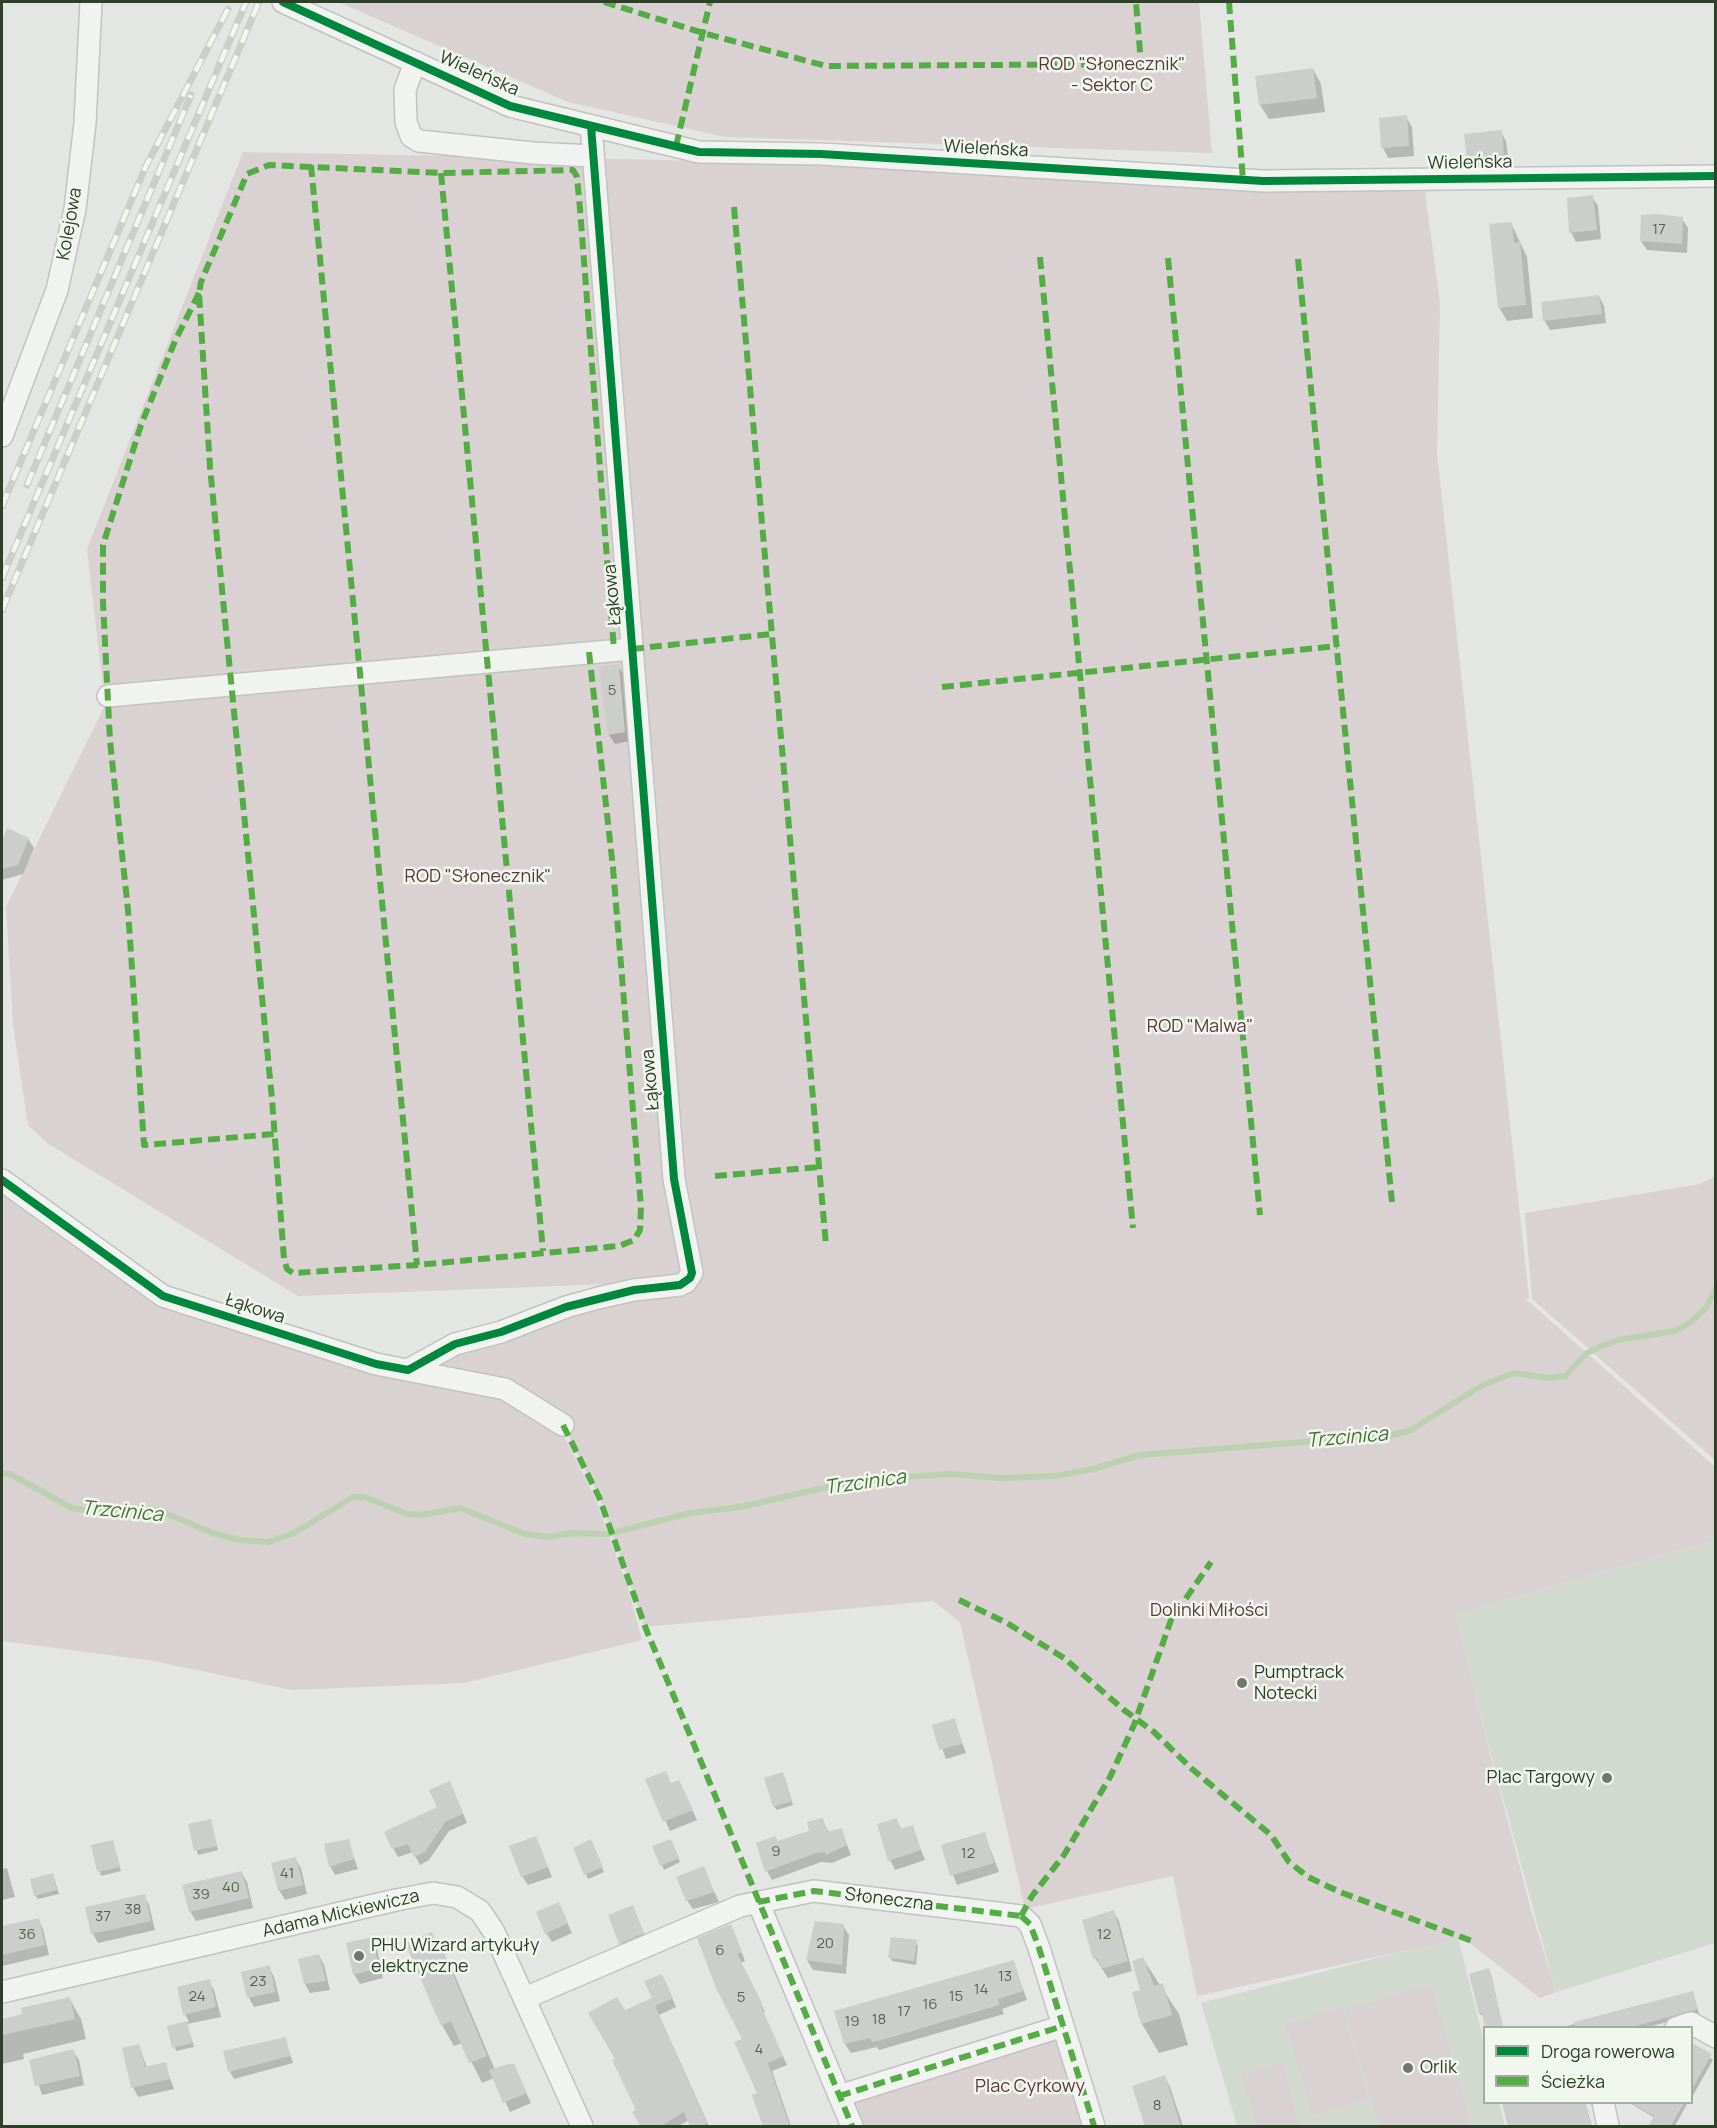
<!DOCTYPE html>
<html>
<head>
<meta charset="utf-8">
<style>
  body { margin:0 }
  #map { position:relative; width:1717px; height:2128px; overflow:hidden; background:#e3e6e2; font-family:Manrope,sans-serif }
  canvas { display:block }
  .frame { position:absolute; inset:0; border:3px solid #2f3f29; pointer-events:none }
  .legend { position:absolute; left:1483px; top:2026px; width:210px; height:78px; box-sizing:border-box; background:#f1f6ef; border:2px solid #a3ada0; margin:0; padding:8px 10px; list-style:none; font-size:18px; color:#2f3f29 }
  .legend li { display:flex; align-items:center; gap:12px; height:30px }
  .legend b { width:30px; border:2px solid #a3ada0 }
</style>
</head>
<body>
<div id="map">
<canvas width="1717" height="2128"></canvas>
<div class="frame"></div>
<ul class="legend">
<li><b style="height:8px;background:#00873e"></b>Droga rowerowa</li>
<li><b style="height:8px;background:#54ad44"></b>Ścieżka</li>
</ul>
</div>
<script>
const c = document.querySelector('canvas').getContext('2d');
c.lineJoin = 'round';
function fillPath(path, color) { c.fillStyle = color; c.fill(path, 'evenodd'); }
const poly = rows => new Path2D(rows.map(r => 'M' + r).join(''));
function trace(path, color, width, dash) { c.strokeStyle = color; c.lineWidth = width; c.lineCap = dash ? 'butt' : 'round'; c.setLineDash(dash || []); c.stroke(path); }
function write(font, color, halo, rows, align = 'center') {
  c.font = font + ' Manrope,sans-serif'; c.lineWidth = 5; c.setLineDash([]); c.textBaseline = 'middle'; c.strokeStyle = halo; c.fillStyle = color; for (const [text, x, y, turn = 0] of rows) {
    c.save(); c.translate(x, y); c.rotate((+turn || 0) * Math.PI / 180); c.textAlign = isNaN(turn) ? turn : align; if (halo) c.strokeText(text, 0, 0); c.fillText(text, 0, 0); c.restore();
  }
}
const built = poly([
  [1715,1540,1715,1943,1556,1992,1453,1614],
  [1458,1937,1484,2043,1484,2102,1499,2103,1505,2126,1237,2126,1201,2003]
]);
const green = poly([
  [338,2,1199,2,1212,153,725,137,568,102],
  [243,152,823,163,1424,185,1440,303,1437,453,1529,1298,1526,1299,1715,1467,1715,1540,1454,1614,1531,1910,1556,1992,1540,1998,1463,1938,1197,1996,1173,1876,1025,1909,960,1622,933,1601,645,1627,599,1497,563,1425,505,1389,408,1370,455,1344,687,1281,298,1296,47,1143,28,1125,13,1025,6,907,105,705,87,549],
  [1715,1176,1715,1460,1532,1299,1525,1213,1700,1184],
  [2,1186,171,1305,505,1397,560,1429,595,1498,628,1589,642,1640,464,1683,292,1690,154,1661,2,1641],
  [1431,1985,1471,2126,1379,2126,1345,2010],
  [1342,2007,1369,2099,1313,2115,1286,2024],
  [1057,2039,1084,2126,863,2126,852,2100],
  [1282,2063,1299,2126,1257,2126,1242,2074]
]);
const shadow = poly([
  [1313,69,1321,84,1325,112,1269,119,1260,105],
  [1406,117,1412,127,1414,156,1388,158,1383,148,1380,119],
  [1501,132,1506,141,1509,164,1474,168,1468,158],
  [1592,197,1598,206,1601,239,1576,242,1571,232],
  [1682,219,1688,228,1687,253,1647,250,1641,241],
  [1511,223,1527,257,1533,318,1507,321,1499,307],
  [1599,296,1604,306,1606,323,1550,330,1544,320],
  [618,666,624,675,630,741,615,744,609,735,601,668],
  [8,830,28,839,34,848,23,874,2,880,2,845],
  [954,1720,966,1753,946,1759,934,1726],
  [785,1778,793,1805,777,1810,774,1806],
  [647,1780,672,1784,679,1782,697,1820,670,1831],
  [450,1782,467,1823,449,1831,429,1860,420,1865,413,1852,398,1857,393,1848,439,1808],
  [822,1819,829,1833,841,1829,851,1855,832,1863,821,1862,772,1880,767,1871,777,1842,811,1832],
  [896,1820,902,1830,912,1827,925,1860,895,1870,890,1860],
  [210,1821,218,1850,198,1855,190,1825],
  [984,1833,999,1872,957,1885,942,1846],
  [536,1838,552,1877,528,1885,522,1876],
  [348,1841,358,1869,335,1875,330,1866],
  [113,1842,121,1871,101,1876,93,1846],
  [593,1845,604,1872,588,1879,575,1849],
  [673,1845,680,1862,664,1870,654,1847],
  [295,1859,301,1868,307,1894,285,1900,279,1890],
  [7,1868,15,1897,2,1900,2,1869],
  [703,1868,719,1902,693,1909,687,1900],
  [242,1873,247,1882,253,1908,196,1921,190,1911],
  [53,1874,59,1894,38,1899,35,1895],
  [144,1895,149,1905,155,1930,98,1943,93,1934,86,1908],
  [632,1907,648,1943,626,1952,621,1943],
  [1114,1912,1119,1921,1132,1971,1108,1978,1095,1958],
  [563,1913,572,1933,552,1942,546,1933],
  [38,1919,43,1929,49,1955,2,1966,2,1928],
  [843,1926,849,1935,846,1974,813,1970,807,1960],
  [431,1934,451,1966,495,2070,514,2066,531,2103,510,2112,494,2078,482,2083,462,2043,454,2046,442,2025],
  [735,1934,745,1961,740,1963,765,2012,763,2013,787,2065,772,2071,791,2126,764,2126,759,2094,744,2040],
  [371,1938,377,1948,383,1978,360,1984,354,1974],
  [916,1942,918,1946,916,1965,892,1961,890,1957],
  [319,1955,324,1965,330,1990,310,1993,305,1984],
  [1143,1959,1179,2014,1188,2045,1159,2053,1142,2024],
  [1013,1962,1027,2000,1002,2009,1004,2014,879,2050,877,2047,851,2053,845,2044,836,2012],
  [269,1967,274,1977,280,2001,254,2007,249,1998],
  [1489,1970,1491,1974,1503,2028,1487,2028,1484,2017,1480,2014,1471,1975],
  [209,1981,214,1990,221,2017,187,2024,194,2047,176,2051,169,2027,189,2022,185,2014],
  [666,1984,676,2007,659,2015,709,2126,692,2126,689,2120,678,2126,642,2126,617,2059,624,2012,654,1999],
  [1692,1993,1699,2013,1645,2028,1560,2028],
  [69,1998,81,2019,86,2039,23,2054,24,2059,2,2064,2,2021],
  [285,2039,293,2063,234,2079,230,2072],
  [139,2046,147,2068,165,2064,174,2089,138,2097,133,2087],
  [1696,2047,1713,2060,1692,2097,1692,2055],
  [73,2051,79,2060,84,2085,42,2095,31,2061],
  [1165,2077,1170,2087,1183,2126,1147,2126],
  [1505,2102,1585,2102,1592,2126,1510,2126],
  [1628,2102,1688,2102,1675,2126,1650,2126,1655,2118]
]);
const stream = poly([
  [2,1473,10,1474,72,1508,105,1513,138,1509,158,1510,210,1532,238,1540,269,1542,294,1533,353,1497,365,1497,407,1514,422,1515,460,1508,525,1534,550,1537,571,1533,608,1534,690,1513,740,1507,859,1480,950,1474,1000,1478,1055,1476,1093,1469,1140,1455,1392,1435,1411,1430,1481,1386,1514,1373,1549,1378,1565,1376,1587,1353,1602,1346,1618,1340,1675,1331,1691,1322,1706,1308,1716,1288]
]);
const building = poly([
  [1313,68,1317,98,1259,105,1255,76],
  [1407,115,1409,146,1381,148,1379,118],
  [1502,130,1504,154,1467,159,1464,134],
  [1593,195,1597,230,1569,233,1567,198],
  [1656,214,1683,217,1682,244,1640,241,1641,215],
  [1512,222,1514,243,1520,242,1526,305,1498,308,1489,224],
  [1599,295,1602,314,1543,321,1541,302],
  [619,664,625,732,608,735,599,667],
  [7,828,29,838,18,865,2,869,2,841],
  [955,1718,962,1744,939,1750,932,1725],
  [666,1771,671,1783,679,1780,693,1810,663,1822,645,1779],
  [783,1772,792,1801,773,1807,764,1778],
  [450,1781,463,1814,445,1822,425,1852,414,1857,408,1844,392,1849,384,1832,437,1807,429,1790],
  [823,1818,827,1832,842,1828,847,1845,826,1855,825,1852,816,1853,765,1872,756,1843,776,1836,777,1841,809,1831,807,1822],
  [897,1818,900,1829,913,1825,921,1850,888,1861,877,1824],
  [211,1819,217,1846,194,1851,188,1824],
  [985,1832,994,1863,950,1876,941,1845],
  [536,1836,548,1867,521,1877,509,1846],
  [349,1839,354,1859,329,1867,324,1844],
  [591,1839,603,1867,584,1875,573,1848],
  [671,1839,679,1858,660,1866,652,1846],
  [113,1840,120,1867,97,1872,91,1845],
  [296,1857,303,1885,278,1891,271,1863],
  [704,1866,714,1892,686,1901,676,1877],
  [242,1871,249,1898,189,1912,182,1885],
  [53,1873,57,1890,34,1896,30,1879],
  [145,1894,151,1921,91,1934,85,1907],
  [559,1902,568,1923,545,1934,536,1912],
  [633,1905,644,1933,619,1944,608,1915],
  [1114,1910,1128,1961,1101,1969,1097,1958,1093,1959,1082,1920],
  [39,1918,45,1945,2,1955,2,1926],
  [815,1921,844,1924,842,1965,806,1960],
  [731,1924,742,1952,737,1954,762,2003,760,2004,783,2056,768,2063,790,2127,763,2127,752,2095,757,2093,734,2042,742,2039,716,1988,697,1938],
  [432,1932,437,1944,440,1943,487,2056,469,2063,451,2021,441,2026,405,1943],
  [372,1937,379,1968,353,1975,346,1943],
  [891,1937,917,1940,914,1961,888,1958],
  [319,1954,326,1981,304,1984,298,1959],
  [1143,1957,1154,1986,1163,1983,1172,2015,1141,2024,1132,1992,1140,1990,1132,1961],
  [1014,1960,1023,1991,998,1999,999,2005,882,2040,872,2042,870,2038,844,2044,834,2011],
  [270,1965,275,1992,247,1998,241,1972],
  [1489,1968,1499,2009,1503,2028,1485,2028,1482,2013,1479,2014,1469,1974],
  [662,1974,673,1998,655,2006,707,2123,699,2127,690,2127,684,2112,659,2127,641,2127,632,2112,636,2110,612,2060,615,2059,588,2013,617,1997,625,2010,652,1998,644,1981],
  [210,1979,216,2007,183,2015,177,1987],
  [1693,1991,1698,2009,1628,2028,1575,2028,1574,2022],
  [70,1997,75,2019,2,2035,2,2019,22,2014,21,2008],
  [187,2021,192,2043,172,2048,167,2026],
  [286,2037,290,2056,228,2072,223,2051],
  [1692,2043,1712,2054,1692,2089],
  [139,2044,145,2067,166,2062,170,2079,131,2088,122,2048],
  [74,2049,80,2076,35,2086,29,2060],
  [509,2064,514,2064,527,2093,503,2103,489,2070],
  [1165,2075,1181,2127,1145,2127,1132,2086],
  [1502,2103,1585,2103,1592,2127,1508,2127],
  [1631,2103,1684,2103,1670,2127,1648,2127,1654,2116]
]);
const minor = poly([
  [283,2,510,106,699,152,821,154,1263,181,1716,176],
  [415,62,405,90,406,122,411,136,419,141,533,153,593,156],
  [2,436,57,290,75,209,85,123,91,2],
  [108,696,632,649],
  [2,1180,163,1296,376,1364,505,1389,563,1425],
  [408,1370,455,1344,501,1332,566,1307,598,1298,634,1290,680,1285,686,1282,692,1273,674,1179,591,126],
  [758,1902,852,2126],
  [2,1992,396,1900,433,1893,457,1897,480,1911,494,1932,582,2126],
  [525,1998,740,1906,814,1891,1021,1916,1030,1924,1039,1948,1094,2126],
  [1676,2028,1691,2023,1716,2037],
  [839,2096,1063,2026],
  [1603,2102,1608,2126]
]);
const rail = poly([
  [27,485,191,95],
  [2,506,146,166,228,9],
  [2,578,246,2],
  [2,610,259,2]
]);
const quiet = poly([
  [604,2,703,33,826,66,1141,64,1136,2],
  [1229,2,1243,180],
  [676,146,710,2],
  [311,165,417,1265],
  [441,173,543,1251],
  [734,207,826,1245],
  [1040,257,1133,1228],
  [1168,258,1260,1215],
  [1298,259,1392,1202],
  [199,293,175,341,141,425,103,545,103,602,110,741,128,910,144,1145,275,1134],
  [632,649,772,634],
  [589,652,613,868,641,1207,640,1230,634,1240,619,1246,417,1265,293,1273,287,1269,284,1259,272,1099,210,467,199,293,201,282,247,174,269,165,441,173,573,170,577,177,580,209,614,650],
  [942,687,1337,646],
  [715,1176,819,1167],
  [563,1425,599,1497,646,1629,852,2126],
  [959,1600,1007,1623,1064,1658,1124,1710,1154,1732,1192,1769,1271,1835,1289,1862,1308,1877,1340,1892,1472,1941],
  [758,1902,814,1891,1021,1916],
  [1021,1916,1032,1896,1064,1855,1110,1777,1134,1725,1171,1620,1211,1562],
  [1021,1916,1030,1924,1039,1948,1094,2126],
  [839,2096,1063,2026]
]);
const cycleway = poly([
  [283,2,510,106,699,152,821,154,1263,181,1716,176],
  [2,1180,163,1296,376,1364,408,1370,455,1344,501,1332,566,1307,634,1290,680,1285,690,1278,692,1273,674,1179,591,126]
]);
const markers = [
  [1242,1683,6,"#6e796a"],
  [1607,1778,6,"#6e796a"],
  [359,1956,6,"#6e796a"],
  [1408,2068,6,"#6e796a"]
];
const numberNames = [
  ["17",1659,230],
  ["5",612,691],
  ["9",776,1852],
  ["12",968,1854],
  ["41",287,1874],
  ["40",231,1888],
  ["39",201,1895],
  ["38",133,1910],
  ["37",103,1917],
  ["36",27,1935],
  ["12",1104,1935],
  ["20",825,1944],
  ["6",720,1951],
  ["13",1005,1977],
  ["23",258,1982],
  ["14",981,1990],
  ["24",197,1997],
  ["15",956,1997],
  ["5",741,1998],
  ["16",930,2005],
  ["17",904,2012],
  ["18",879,2020],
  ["19",852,2022],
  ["4",759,2050],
  ["8",1157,2106]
];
const parkNames = [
  ["ROD \"Słonecznik\"",1112,65],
  ["- Sektor C",1112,86],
  ["ROD \"Słonecznik\"",478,877],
  ["ROD \"Malwa\"",1200,1027],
  ["Dolinki Miłości",1209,1611],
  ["Plac Cyrkowy",1030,2087]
];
const streetNames = [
  ["Wieleńska",479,74,24],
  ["Wieleńska",986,149,3],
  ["Wieleńska",1470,163,-1],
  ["Kolejowa",70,224,-80],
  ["Łąkowa",613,595,-95],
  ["Łąkowa",651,1080,-95],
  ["Łąkowa",255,1309,18],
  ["Słoneczna",889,1900,7],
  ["Adama Mickiewicza",341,1914,-13]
];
const poiNames = [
  ["Pumptrack",1254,1673],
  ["Notecki",1254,1694],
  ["Plac Targowy",1595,1778,"right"],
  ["PHU Wizard artykuły",371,1946],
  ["elektryczne",371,1967],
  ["Orlik",1420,2068]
];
const waterNames = [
  ["Trzcinica",1347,1438,-5],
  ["Trzcinica",865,1483,-8],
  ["Trzcinica",122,1512,5]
];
fillPath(built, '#d2d9d0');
fillPath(green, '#dad2d2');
fillPath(shadow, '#0003');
trace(stream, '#bcd1b1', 6);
fillPath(building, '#cbceca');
trace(minor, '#c1c4c0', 24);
trace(minor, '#f1f3f1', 21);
trace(rail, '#cbcfca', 7);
trace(rail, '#f1f6ef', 4.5, [14]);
trace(quiet, '#54ad44', 6, [12, 6]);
trace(cycleway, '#00873e', 8);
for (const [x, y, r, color] of markers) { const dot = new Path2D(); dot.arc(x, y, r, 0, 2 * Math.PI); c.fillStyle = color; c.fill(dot); trace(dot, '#f1f6ef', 2); }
write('15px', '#576452', null, numberNames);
write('18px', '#5b373a', '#f1f6ef', parkNames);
write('18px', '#2f3f29', '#f1f6ef', streetNames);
write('18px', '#2f3f29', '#f1f6ef', poiNames, 'left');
write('italic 20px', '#497234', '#f1f6ef', waterNames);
</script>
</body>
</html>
